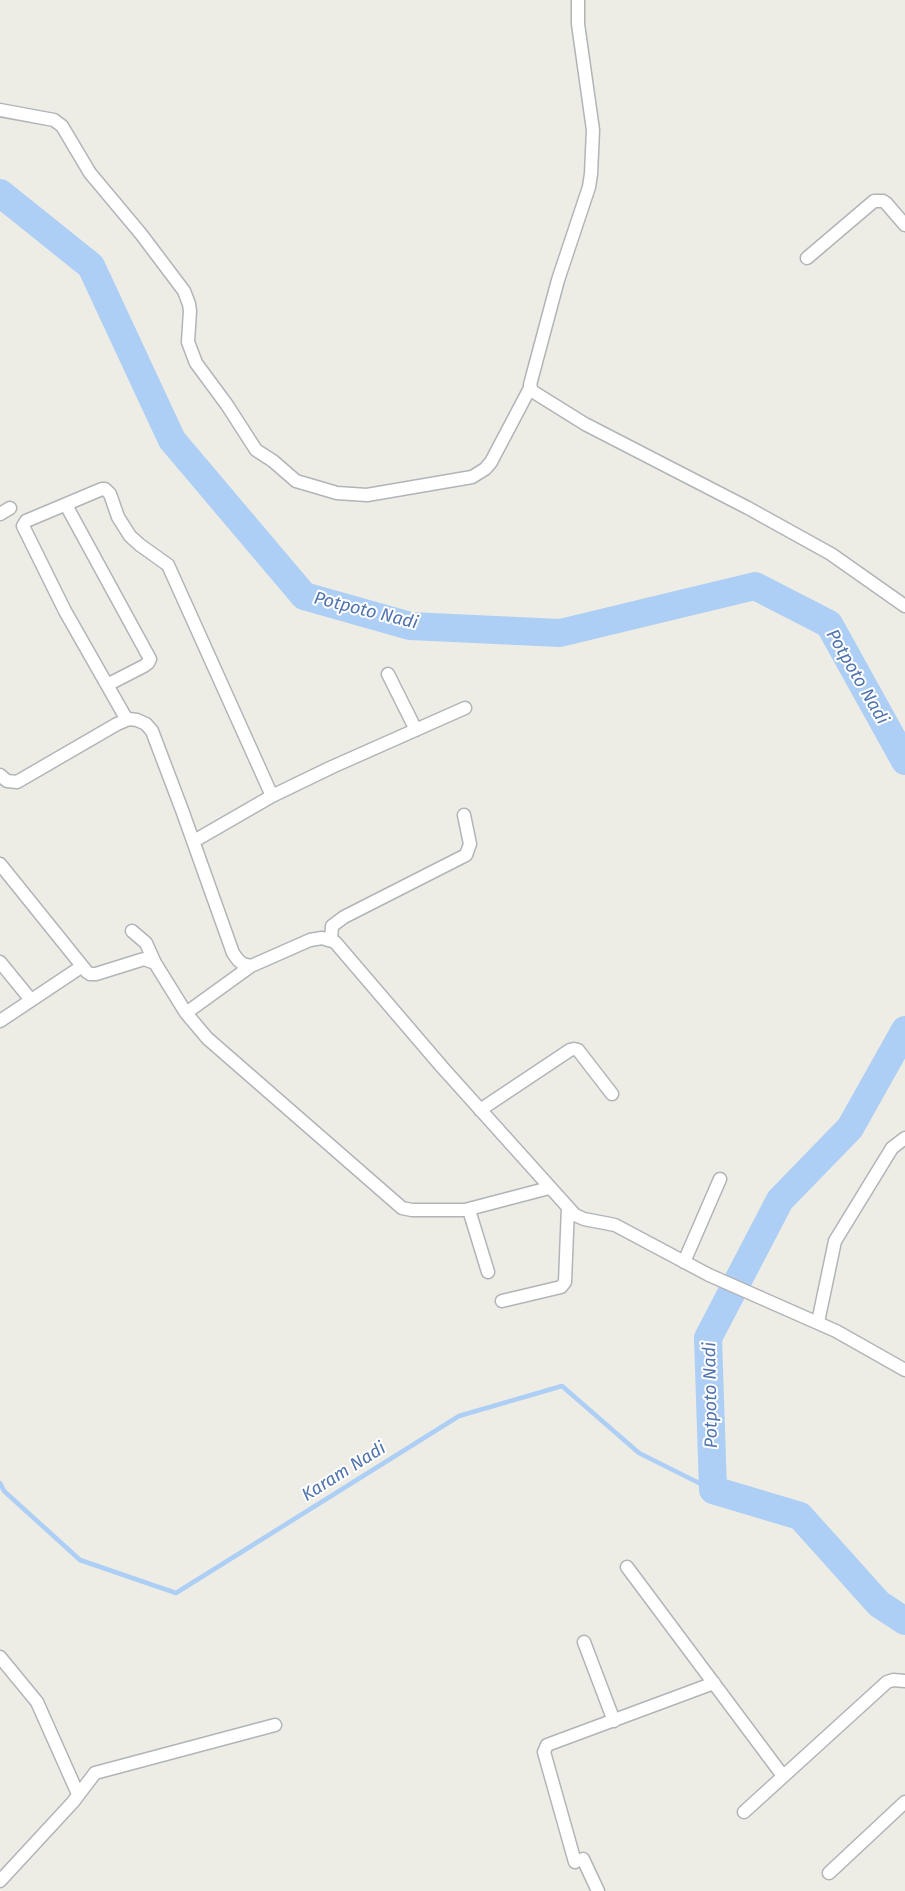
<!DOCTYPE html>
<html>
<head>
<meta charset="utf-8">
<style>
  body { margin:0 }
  canvas { display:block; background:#edece5 }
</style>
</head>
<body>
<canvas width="905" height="1891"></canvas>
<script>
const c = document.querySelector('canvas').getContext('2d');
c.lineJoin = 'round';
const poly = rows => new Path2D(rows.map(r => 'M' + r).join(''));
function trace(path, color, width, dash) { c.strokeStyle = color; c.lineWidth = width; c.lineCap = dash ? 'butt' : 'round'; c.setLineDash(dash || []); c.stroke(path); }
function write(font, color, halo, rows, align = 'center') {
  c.font = font + ' "Fira Sans",sans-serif'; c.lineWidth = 4; c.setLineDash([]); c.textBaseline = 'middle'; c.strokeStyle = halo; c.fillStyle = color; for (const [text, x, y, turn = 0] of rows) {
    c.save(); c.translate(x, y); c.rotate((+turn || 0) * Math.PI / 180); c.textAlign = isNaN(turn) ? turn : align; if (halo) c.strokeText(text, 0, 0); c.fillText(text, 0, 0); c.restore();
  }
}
const stream = poly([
  [0,1483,4,1491,80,1560,176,1593,459,1416,562,1386,639,1453,713,1490]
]);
const river = poly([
  [0,193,91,266,172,440,304,596,410,626,560,633,755,586,829,624,905,761],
  [905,1030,850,1128,780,1200,708,1338,713,1490,800,1516,879,1604,905,1621]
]);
const minor = poly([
  [578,0,578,24,593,130,591,174,589,187,558,280,531,381,530,385,532,391,585,424,748,508,831,554,905,606],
  [0,110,54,120,62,126,90,173,141,234,184,291,189,304,190,311,188,342,196,363,227,405,256,450,273,461,296,481,337,493,367,495,472,477,485,469,491,462,530,388],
  [807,258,874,201,883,201,886,203,905,225],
  [66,505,150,659,148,663,144,666,107,685],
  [0,514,10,508],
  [388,674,416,730],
  [127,720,65,611,23,526,26,521,102,489,105,489,110,494,118,517,130,536,140,545,168,565,272,796],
  [0,775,7,781,17,782,117,724,129,719,137,720,146,724,152,731,182,810,233,953,238,960,243,964,251,966,310,940,322,938,335,942,442,1067,575,1215,584,1219,615,1225,709,1275,836,1331,905,1370],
  [194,841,272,796,332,767,465,708],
  [0,864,87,972,90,974,96,974,144,959,155,963,186,1013,207,1038,402,1208,412,1210,465,1210,549,1188],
  [132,931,146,943,155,963],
  [331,940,332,926,344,917,466,855,470,844,464,815],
  [0,962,31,1000],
  [186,1013,251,966],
  [0,1021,81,967],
  [480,1110,570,1050,574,1049,578,1050,612,1094],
  [469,1210,488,1272],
  [684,1262,720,1179],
  [502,1301,561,1287,565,1282,568,1207],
  [818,1322,835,1241,892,1148,905,1138],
  [627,1567,783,1776],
  [584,1642,614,1721],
  [0,1657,37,1702,78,1794],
  [744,1812,887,1682,893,1680,905,1681],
  [583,1859,598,1891],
  [575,1862,544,1752,547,1745,714,1683],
  [829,1873,905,1802],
  [0,1881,73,1802,95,1773,275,1725]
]);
const waterNames = [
  ["Potpoto Nadi",366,611,14],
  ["Potpoto Nadi",857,677,60],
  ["Potpoto Nadi",711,1395,-91],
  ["Karam Nadi",344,1472,-32]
];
trace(stream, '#adcff5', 4.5);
trace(river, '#adcff5', 28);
trace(minor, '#b2b4b8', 15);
trace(minor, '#fff', 12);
write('italic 18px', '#5074ad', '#fff', waterNames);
</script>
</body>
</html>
